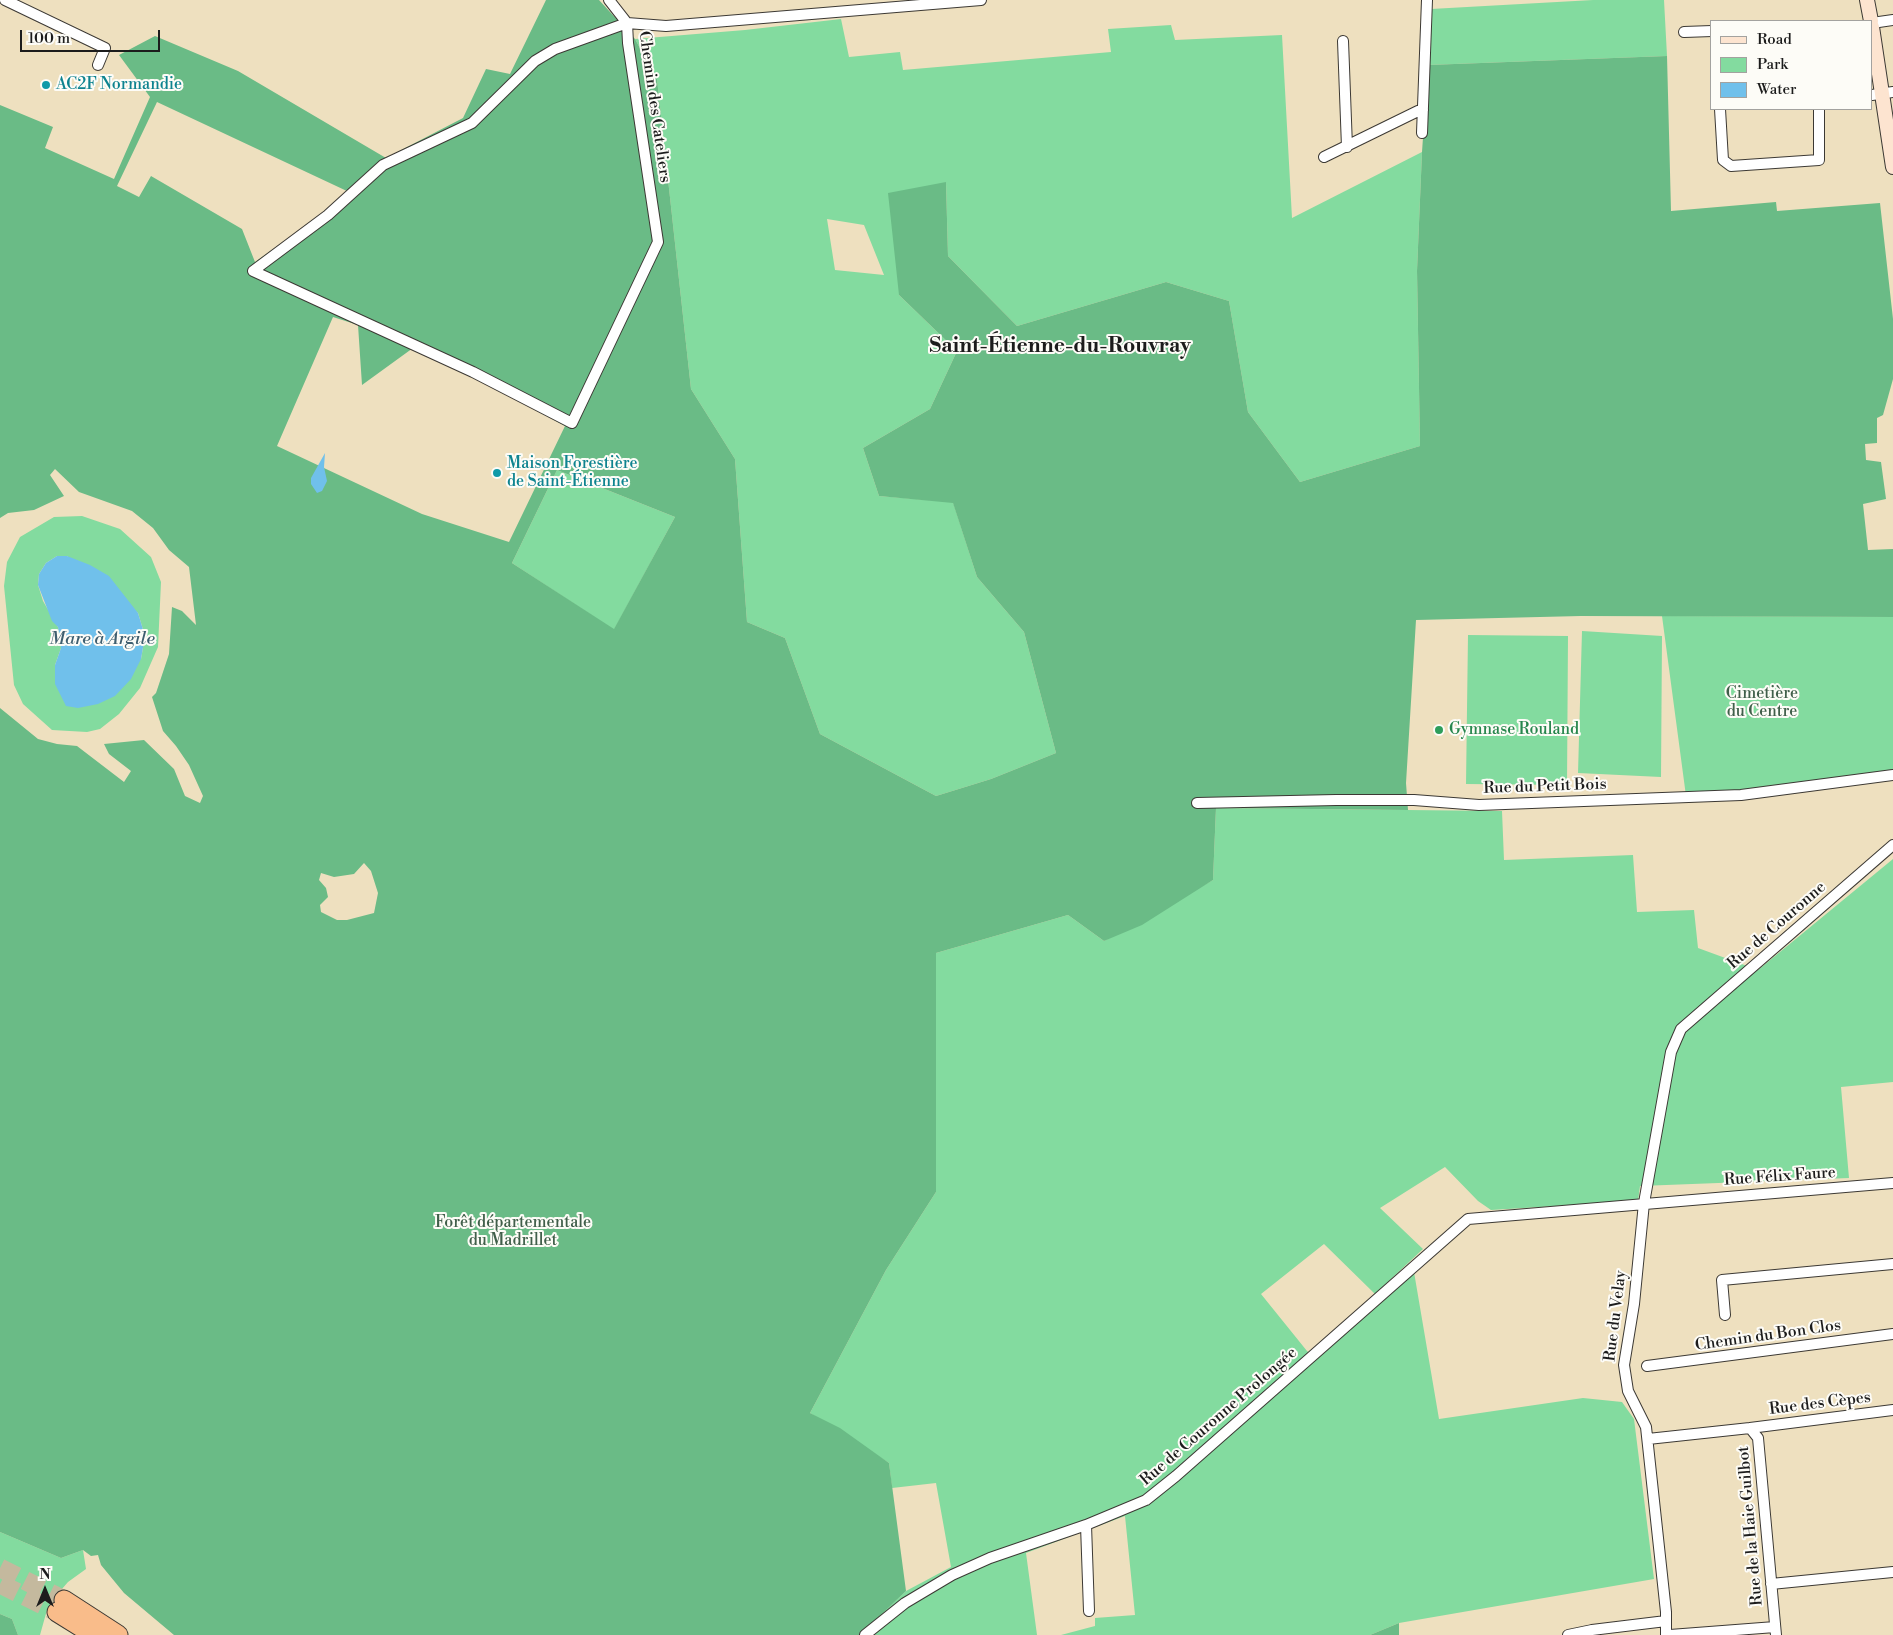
<!DOCTYPE html>
<html>
<head>
<meta charset="utf-8">
<style>
  body { margin:0 }
  #map { position:relative; width:1893px; height:1635px; overflow:hidden; background:#eee0bf; font-family:"Libre Bodoni",serif }
  canvas { display:block }
  .legend { position:absolute; left:1710px; top:20px; width:162px; height:90px; box-sizing:border-box; background:#fdfcf7; border:1px solid #a3a29f; margin:0; padding:6px 9px; list-style:none; font-size:15px; color:#1c1c1c }
  .legend li { display:flex; align-items:center; gap:10px; height:25px }
  .legend b { width:25px; border:1px solid #a3a29f }
  .north { position:absolute; left:20px; top:1565px; width:50px; height:50px; -webkit-text-stroke:4px #fdfcf7; paint-order:stroke; rotate:0deg; font-size:14px; font-weight:700; line-height:20px; text-align:center; color:#1c1c1c }
  .north::after { content:''; display:block; margin:auto; width:18px; height:22px; background:#1c1c1c; clip-path:polygon(50% 0,100% 100%,50% 72%,0 100%) }
  .scale { position:absolute; left:20px; top:30px; width:140px; height:22px; box-sizing:border-box; border:2px solid #1c1c1c; border-top:0; padding-left:6px; font-size:15px; line-height:18px; white-space:nowrap; color:#1c1c1c; -webkit-text-stroke:4px #fdfcf7; paint-order:stroke }
</style>
</head>
<body>
<div id="map">
<canvas width="1893" height="1635"></canvas>
<ul class="legend">
<li><b style="height:6px;background:#fde4d0"></b>Road</li>
<li><b style="height:14px;background:#83db9f"></b>Park</li>
<li><b style="height:14px;background:#70c0eb"></b>Water</li>
</ul>
<div class="north">N</div>
<div class="scale">100 m</div>
</div>
<script>
const c = document.querySelector('canvas').getContext('2d');
c.lineJoin = 'round';
function fillPath(path, color) { c.fillStyle = color; c.fill(path, 'evenodd'); }
const poly = rows => new Path2D(rows.map(r => 'M' + r).join(''));
function trace(path, color, width, dash) { c.strokeStyle = color; c.lineWidth = width; c.lineCap = dash ? 'butt' : 'round'; c.setLineDash(dash || []); c.stroke(path); }
function write(font, color, halo, rows, align = 'center') {
  c.font = font + ' "Libre Bodoni",serif'; c.lineWidth = 4; c.setLineDash([]); c.textBaseline = 'middle'; c.strokeStyle = halo; c.fillStyle = color; for (const [text, x, y, turn = 0] of rows) {
    c.save(); c.translate(x, y); c.rotate((+turn || 0) * Math.PI / 180); c.textAlign = isNaN(turn) ? turn : align; if (halo) c.strokeText(text, 0, 0); c.fillText(text, 0, 0); c.restore();
  }
}
const green = poly([
  [1593,0,1664,0,1667,56,1428,65,1431,9],
  [841,19,849,57,900,52,903,70,1111,52,1108,29,1171,25,1175,40,1282,35,1292,218,1422,152,1417,271,1420,446,1300,482,1248,412,1229,301,1166,282,1017,326,948,256,946,182,899,295,957,351,930,409,863,448,879,496,953,502,977,577,1024,632,1056,753,991,779,936,796,820,734,785,638,747,622,735,459,691,389,657,79,635,39,745,30],
  [827,219,864,225,884,275,835,270],
  [557,470,675,517,614,630,512,563],
  [82,516,120,529,151,557,161,582,158,647,140,688,119,714,100,729,87,732,52,730,23,704,14,685,4,586,7,562,20,537,54,517],
  [57,556,67,556,138,613,145,636,141,659,55,665,61,648,58,627,43,601,38,585,39,574,46,563],
  [1662,616,1893,617,1893,772,1741,793,1686,796],
  [1582,631,1662,636,1661,777,1578,773],
  [1468,635,1568,636,1567,785,1466,784],
  [1216,808,1502,811,1504,860,1633,855,1637,912,1694,910,1698,948,1758,970,1893,859,1893,1082,1841,1087,1849,1178,1640,1186,1638,1201,1491,1210,1478,1201,1445,1167,1380,1208,1423,1249,1375,1294,1324,1244,1261,1294,1307,1351,1317,1359,1414,1272,1439,1419,1583,1398,1622,1402,1634,1419,1654,1579,1399,1623,1370,1635,1061,1635,1095,1626,1095,1618,1135,1615,1125,1516,1026,1553,1037,1635,872,1635,866,1628,906,1591,951,1567,936,1483,892,1488,889,1463,810,1413,886,1270,936,1192,936,953,1068,915,1104,941,1213,880],
  [0,1532,61,1558,83,1550,86,1569,68,1582,55,1597,47,1610,40,1635,18,1635,12,1619,0,1614]
]);
const forest = poly([
  [546,0,599,0,635,39,657,79,691,389,735,459,747,622,785,638,820,734,936,796,991,779,1056,753,1024,632,977,577,953,503,879,496,863,448,930,409,957,351,899,295,888,193,946,182,948,256,1017,326,1166,282,1229,301,1248,412,1300,482,1420,446,1417,271,1422,152,1428,65,1667,56,1671,211,1776,202,1777,211,1880,203,1893,319,1893,379,1883,415,1877,418,1877,443,1865,444,1866,460,1881,462,1886,499,1863,504,1868,550,1893,549,1893,617,1581,616,1416,620,1406,783,1408,810,1216,808,1213,880,1142,925,1104,941,1068,915,936,953,936,1192,886,1270,810,1413,840,1428,889,1463,906,1591,867,1628,872,1635,174,1635,124,1593,101,1565,98,1555,91,1556,83,1550,61,1558,0,1532,0,708,38,739,57,744,77,746,124,782,131,771,109,754,104,744,144,740,174,769,185,796,200,803,203,796,189,765,176,746,163,731,152,697,156,693,169,654,172,607,182,611,196,625,189,567,169,550,153,528,132,511,79,492,55,469,50,475,64,496,34,510,8,513,0,518,0,105,53,127,45,148,114,179,150,97,119,55,155,36,238,71,386,158,463,118,486,69,510,74],
  [157,102,349,192,326,212,255,262,242,229,151,176,139,197,117,186],
  [333,317,358,325,362,385,413,348,492,386,565,426,509,542,422,514,277,446],
  [557,470,675,517,614,629,512,563],
  [364,863,371,871,378,893,374,913,347,920,337,920,321,912,320,905,328,897,326,888,319,880,321,873,334,877,354,874],
  [0,1614,12,1619,18,1635,0,1635],
  [1399,1623,1399,1635,1370,1635]
]);
const water = poly([
  [325,453,324,467,327,481,322,491,317,493,311,484,311,478],
  [57,556,67,556,90,565,109,576,138,613,145,636,141,659,131,679,115,696,98,704,78,708,66,706,55,684,55,665,61,648,58,627,52,621,38,585,39,574,46,563]
]);
const highwayTunnel = poly([
  [0,1568,64,1600],
  [0,1584,57,1612]
]);
const street = poly([
  [5,0,105,48,98,65],
  [609,0,627,23],
  [627,23,628,43,658,242,572,423,473,372,253,271,328,215,383,165,472,123,535,61,555,49,627,23,666,26,981,0],
  [1872,23,1893,20],
  [1684,32,1712,31],
  [1343,41,1347,147],
  [1872,95,1893,92],
  [1720,109,1723,160,1731,166,1819,160,1819,109],
  [1422,133,1427,0],
  [1324,157,1418,111,1423,110],
  [1197,803,1336,800,1414,800,1479,805,1741,795,1893,775],
  [1725,1315,1722,1280,1893,1264],
  [1647,1366,1893,1334],
  [1750,1428,1893,1410],
  [1648,1439,1750,1428,1758,1438,1776,1635],
  [1086,1525,1089,1611],
  [1771,1584,1893,1572],
  [865,1635,905,1603,952,1575,990,1558,1086,1525,1146,1500,1176,1476,1468,1219,1893,1183],
  [1568,1635,1592,1630],
  [1587,1635,1592,1630,1666,1621],
  [1666,1635,1666,1612,1646,1427,1628,1391,1624,1365,1634,1304,1644,1203,1671,1052,1681,1029,1893,845],
  [1670,1635,1775,1627]
]);
const secondary = poly([
  [1867,0,1871,21],
  [1872,27,1893,167]
]);
const highway = poly([
  [64,1600,118,1635],
  [57,1612,94,1635]
]);
const markers = [
  [46,85,5,"#0f9aa8"],
  [497,473,5,"#0f9aa8"],
  [1439,730,5,"#2e9e5b"]
];
const cultureNames = [
  ["AC2F Normandie",56,85],
  ["Maison Forestière",507,464],
  ["de Saint-Étienne",507,482]
];
const streetNames = [
  ["Chemin des Cateliers",654,107,82],
  ["Rue du Petit Bois",1545,787,-2],
  ["Rue de Couronne",1777,926,-41],
  ["Rue Félix Faure",1780,1177,-4],
  ["Rue du Velay",1616,1316,-83],
  ["Chemin du Bon Clos",1768,1336,-8],
  ["Rue des Cèpes",1820,1404,-7],
  ["Rue de Couronne Prolongée",1219,1417,-41],
  ["Rue de la Haie Guilbot",1751,1526,-95]
];
const parkNames = [
  ["Cimetière",1762,694],
  ["du Centre",1762,712],
  ["Forêt départementale",513,1223],
  ["du Madrillet",513,1241]
];
const leisureNames = [
  ["Gymnase Rouland",1449,730]
];
const waterNames = [
  ["Mare à Argile",102,640]
];
const districtNames = [
  ["Saint-Étienne-du-Rouvray",1060,347]
];
fillPath(green, '#83db9f');
fillPath(forest, '#6abb86');
fillPath(water, '#70c0eb');
trace(highwayTunnel, '#c4b99e', 19, [19, 9]);
trace(street, '#3c3934', 12);
trace(secondary, '#3c3934', 16);
trace(highway, '#3c3934', 21);
trace(street, '#fff', 10);
trace(secondary, '#fde4d0', 14);
trace(highway, '#f9bc8a', 19);
for (const [x, y, r, color] of markers) { const dot = new Path2D(); dot.arc(x, y, r, 0, 2 * Math.PI); c.fillStyle = color; c.fill(dot); trace(dot, '#fdfcf7', 2); }
write('16px', '#0d838f', '#fdfcf7', cultureNames, 'left');
write('16px', '#1c1c1c', '#fdfcf7', streetNames);
write('16px', '#405f4a', '#fdfcf7', parkNames);
write('16px', '#27864d', '#fdfcf7', leisureNames, 'left');
write('italic 18px', '#3e5e6f', '#fdfcf7', waterNames);
write('bold 21px', '#1c1c1c', '#fdfcf7', districtNames);
</script>
</body>
</html>
